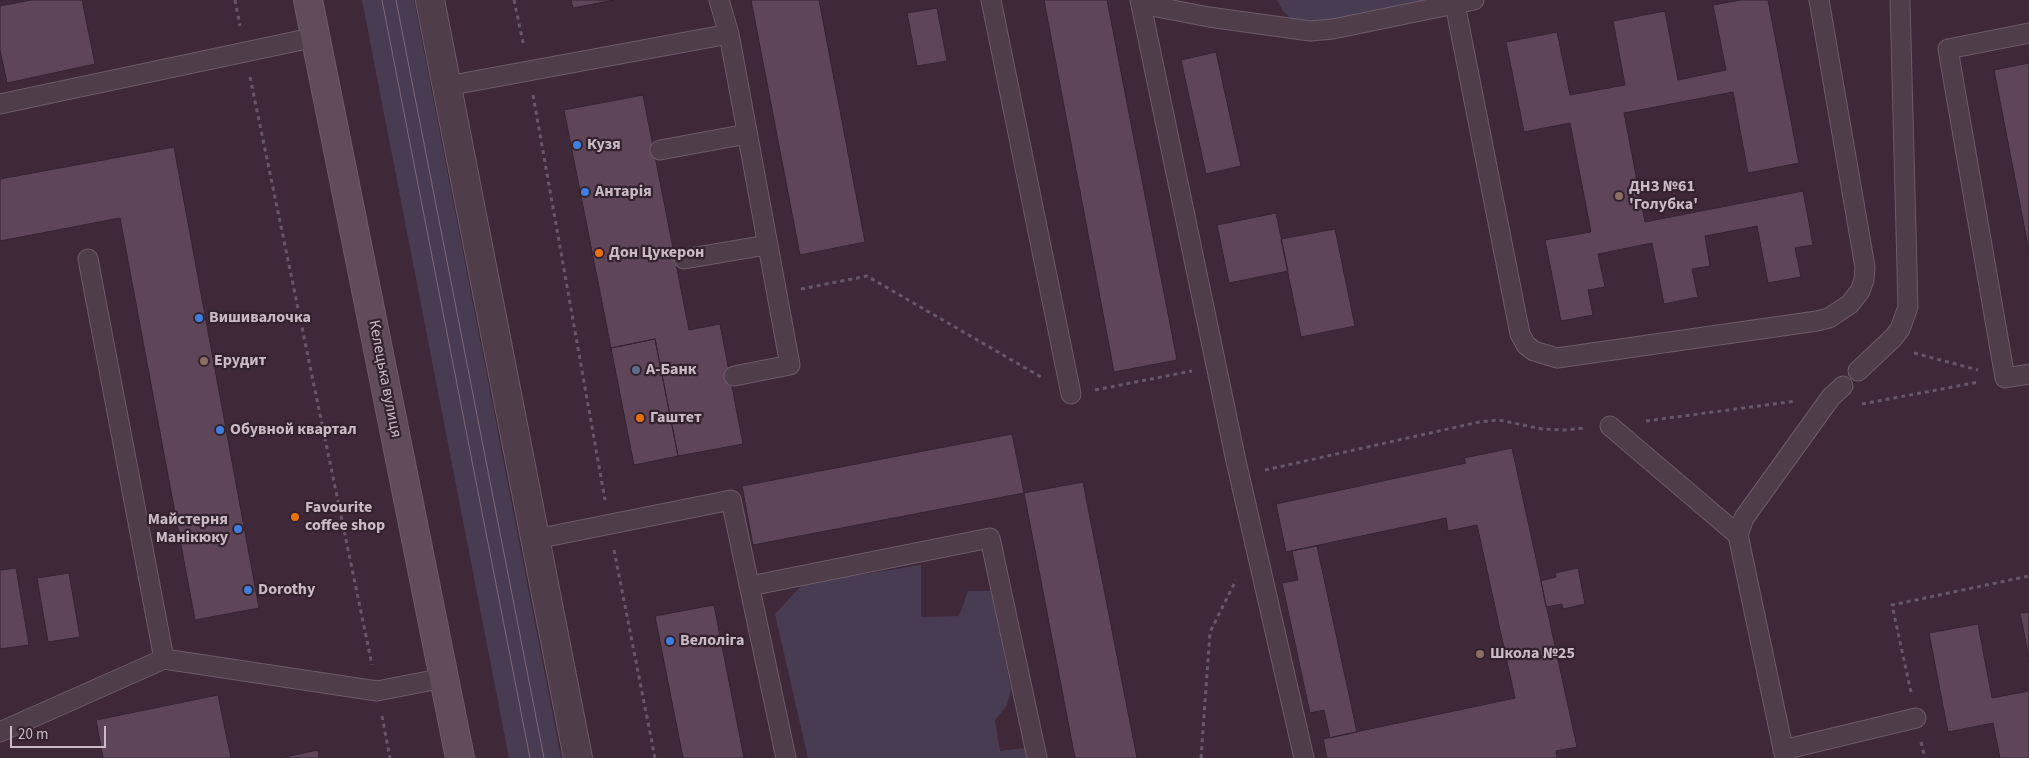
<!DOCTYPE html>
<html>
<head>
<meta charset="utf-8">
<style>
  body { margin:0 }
  #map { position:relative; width:2029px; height:758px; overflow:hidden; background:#3f2939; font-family:"Source Sans 3",sans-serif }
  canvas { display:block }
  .scale { position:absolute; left:10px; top:726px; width:96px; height:22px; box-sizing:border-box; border:2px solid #c9bac5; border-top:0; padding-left:6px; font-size:15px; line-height:18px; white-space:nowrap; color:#c9bac5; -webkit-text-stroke:4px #34222f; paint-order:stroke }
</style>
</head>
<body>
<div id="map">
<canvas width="2029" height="758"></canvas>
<div class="scale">20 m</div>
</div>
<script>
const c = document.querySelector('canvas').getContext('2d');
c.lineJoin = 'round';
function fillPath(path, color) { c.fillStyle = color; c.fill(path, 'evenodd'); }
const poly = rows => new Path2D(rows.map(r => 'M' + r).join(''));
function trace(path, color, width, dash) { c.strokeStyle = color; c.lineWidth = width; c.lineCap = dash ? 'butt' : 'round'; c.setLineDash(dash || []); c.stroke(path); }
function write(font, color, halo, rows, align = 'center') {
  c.font = font + ' "Source Sans 3",sans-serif'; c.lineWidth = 4.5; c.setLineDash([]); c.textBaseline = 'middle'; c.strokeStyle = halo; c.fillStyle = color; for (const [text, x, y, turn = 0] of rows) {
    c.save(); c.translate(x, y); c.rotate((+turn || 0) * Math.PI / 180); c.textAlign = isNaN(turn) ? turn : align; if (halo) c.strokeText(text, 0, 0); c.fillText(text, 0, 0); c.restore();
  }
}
const green = poly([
  [362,0,414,0,561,758,509,758],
  [1277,0,1473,0,1304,25,1289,17,1283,11],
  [921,565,921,617,959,616,968,591,991,591,1011,689,1007,705,995,720,1000,751,1026,748,1027,758,808,758,775,614,803,584]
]);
const building = poly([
  [31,0,82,0,95,64,7,83,0,50,0,6,31,0],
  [571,0,614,0,573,8,571,0],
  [751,0,819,0,865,242,800,255,751,0],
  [1044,0,1107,0,1177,360,1114,372,1044,0],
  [1741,0,1768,0,1799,163,1748,173,1733,92,1624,113,1645,222,1803,191,1813,245,1795,248,1801,277,1768,283,1757,226,1705,236,1710,266,1692,269,1698,297,1664,304,1652,243,1598,254,1605,287,1588,290,1593,315,1561,321,1545,240,1591,232,1570,123,1524,132,1506,42,1557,32,1570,95,1625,85,1613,21,1665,11,1678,80,1726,70,1713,5,1741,0],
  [937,8,947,61,917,66,907,13,937,8],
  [1216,52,1241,166,1206,174,1181,60,1216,52],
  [2029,63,2029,251,1994,70,2029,63],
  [643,95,689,330,720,324,743,444,678,456,655,339,611,348,564,110,643,95],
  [174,147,259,608,195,620,120,218,0,241,0,179,174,147],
  [1276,213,1288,271,1229,283,1217,225,1276,213],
  [1335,229,1355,326,1301,337,1281,239,1335,229],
  [655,339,678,456,634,465,611,348,655,339],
  [1012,434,1024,493,753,545,742,486,1012,434],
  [1512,448,1577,747,1556,751,1557,758,1327,758,1323,739,1515,698,1477,525,1448,531,1446,518,1286,552,1276,504,1466,463,1464,458,1512,448],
  [1083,482,1137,758,1075,758,1024,493,1083,482],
  [1317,546,1357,732,1330,738,1324,710,1310,713,1282,583,1298,580,1292,551,1317,546],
  [16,568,29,645,0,649,0,570,16,568],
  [1578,568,1585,604,1563,609,1562,604,1546,607,1541,581,1556,577,1555,573,1578,568],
  [69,573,80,637,48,642,37,578,69,573],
  [714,605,744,758,683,758,655,616,714,605],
  [2029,612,2029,658,2020,613,2029,612],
  [1978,624,1992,698,2029,691,2029,758,2000,758,1993,723,1948,732,1929,633,1978,624],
  [218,695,231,758,103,758,96,720,218,695],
  [318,750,319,758,280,758,318,750]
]);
const path = poly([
  [235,0,240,26],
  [514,0,524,47],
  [250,77,372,665],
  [533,95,605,500],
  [801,289,867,276,1041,377],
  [1914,353,1978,370],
  [1095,390,1192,371],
  [1862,404,1979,382],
  [1646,421,1796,401],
  [1265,470,1479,422,1499,420,1542,429,1565,430,1585,428],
  [614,550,655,758],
  [1911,692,1892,605,2029,576],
  [382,716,390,758],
  [1921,742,1925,758],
  [1201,758,1210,632,1236,580]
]);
const service = poly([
  [719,0,729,34,790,365,734,376],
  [991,0,1071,394],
  [1140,0,1236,461,1304,758],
  [1141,4,1209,17,1310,31,1333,29,1474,0],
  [1455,4,1520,334,1526,345,1534,351,1557,358,1817,321,1829,318,1850,304,1860,291,1864,280,1865,267,1819,0],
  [2029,33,1948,49,2005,378,2029,374],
  [447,86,729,34],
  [0,104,316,37],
  [660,150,747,134],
  [88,259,164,659],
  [684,259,767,245],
  [1858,371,1893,338,1900,329,1908,307,1900,0],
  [1610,426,1738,535],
  [536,539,731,500,786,758],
  [750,586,990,538,1037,758],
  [0,732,164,659,377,691,444,678],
  [1783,750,1916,718],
  [1785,758,1738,535,1744,518,1831,397,1843,386]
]);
const minor = poly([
  [430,0,578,758]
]);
const secondary = poly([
  [308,0,460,758]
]);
const tram = poly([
  [382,0,530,758],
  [396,0,544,758]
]);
const markers = [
  [577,145,5,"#3f7fe0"],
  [585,192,5,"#3f7fe0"],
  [1619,196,5,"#8d6e63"],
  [599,253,5,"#e8710a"],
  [199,318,5,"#3f7fe0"],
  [204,361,5,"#8d6e63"],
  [636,370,5,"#5c6f8a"],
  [640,418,5,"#e8710a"],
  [220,430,5,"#3f7fe0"],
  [295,517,5,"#e8710a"],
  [238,529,5,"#3f7fe0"],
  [248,590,5,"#3f7fe0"],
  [670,641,5,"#3f7fe0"],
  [1480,654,5,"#8d6e63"]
];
const poiNames = [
  ["Кузя",587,145],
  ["ДНЗ №61",1629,187],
  ["'Голубка'",1629,205],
  ["Антарія",595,192],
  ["Дон Цукерон",609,253],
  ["Вишивалочка",209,318],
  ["Ерудит",214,361],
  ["А-Банк",646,370],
  ["Гаштет",650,418],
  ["Обувной квартал",230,430],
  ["Favourite",305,508],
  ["coffee shop",305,526],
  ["Майстерня",228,520,"right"],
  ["Манікюку",228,538,"right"],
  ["Dorothy",258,590],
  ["Велоліга",680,641],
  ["Школа №25",1490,654]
];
const streetNames = [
  ["Келецька вулиця",384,379,79]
];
fillPath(green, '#483c53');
fillPath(building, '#5e4658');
trace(building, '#362431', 1);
trace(service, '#6c5b68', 21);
trace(minor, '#6c5b68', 30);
trace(secondary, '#6c5b68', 30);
trace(path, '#665769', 3, [4, 4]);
trace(service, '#4f3d4a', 19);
trace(minor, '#4f3d4a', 28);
trace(secondary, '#614c5b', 28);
trace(tram, '#7d6978', 1);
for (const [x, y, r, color] of markers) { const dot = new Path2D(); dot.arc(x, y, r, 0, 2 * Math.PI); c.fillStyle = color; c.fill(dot); trace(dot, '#34222f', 2); }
write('bold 16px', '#c9bac5', '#34222f', poiNames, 'left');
write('16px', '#c9bac5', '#34222f', streetNames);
</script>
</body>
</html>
